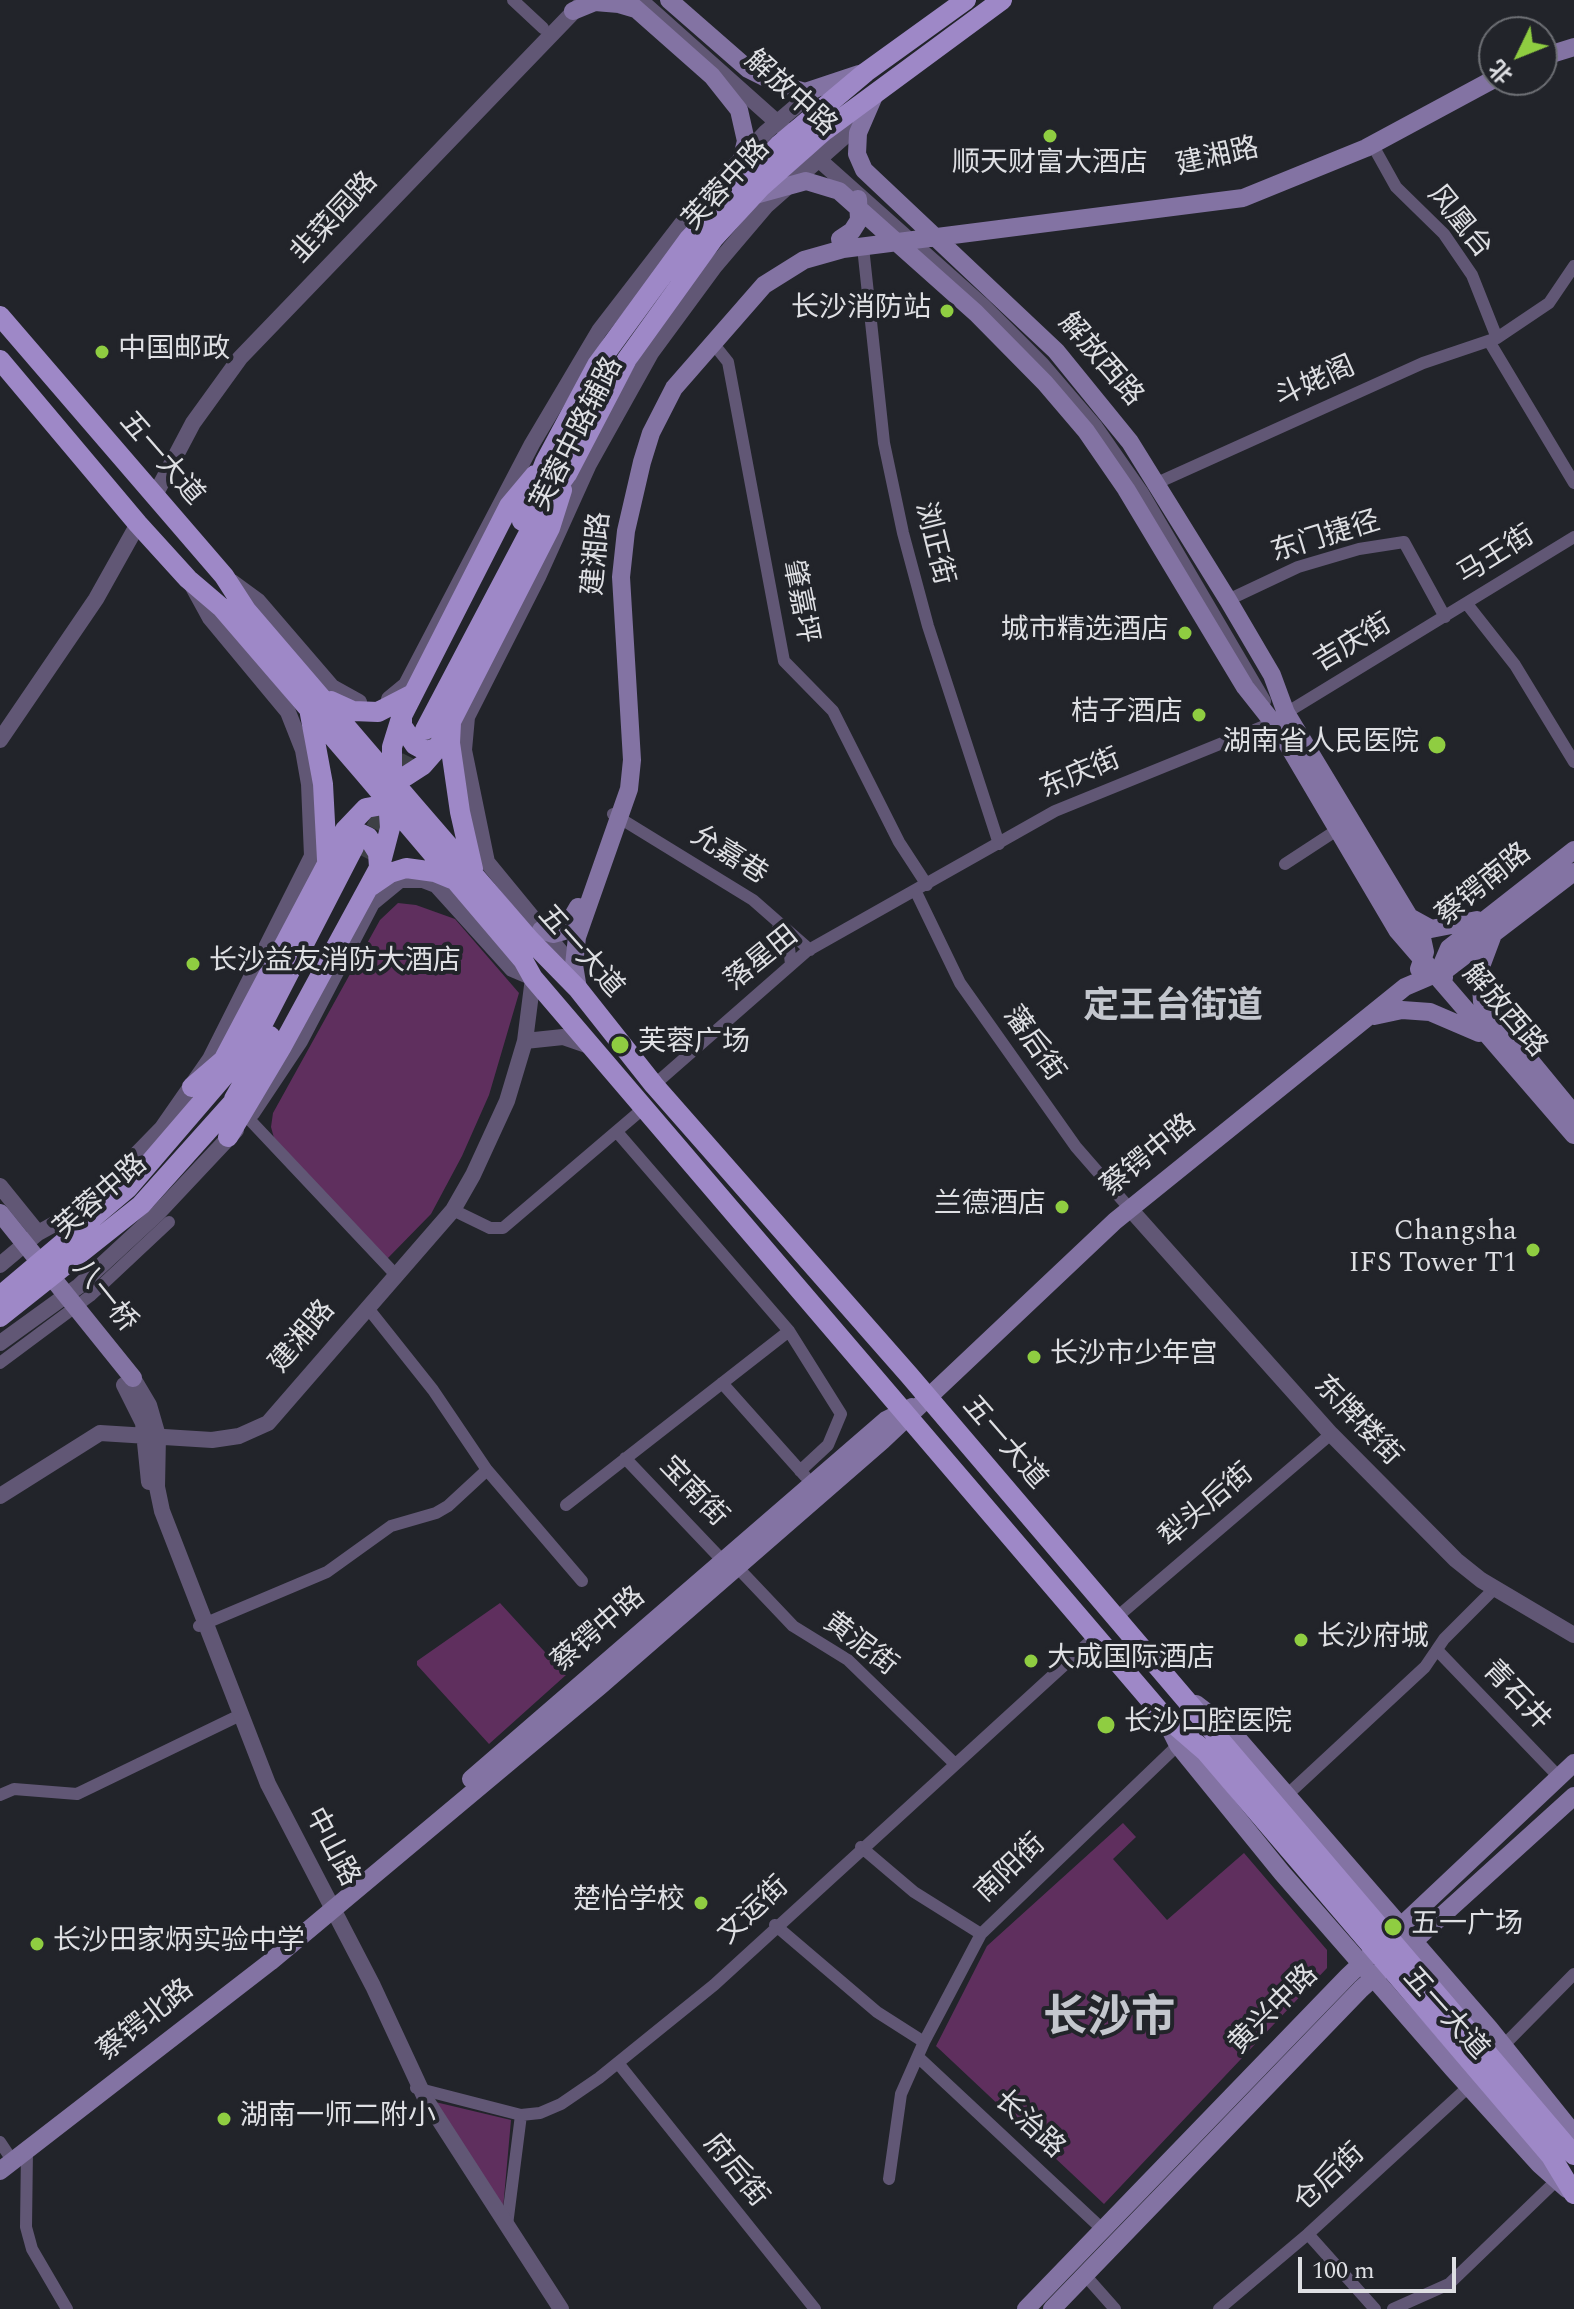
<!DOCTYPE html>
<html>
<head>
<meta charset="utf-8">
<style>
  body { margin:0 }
  #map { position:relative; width:1574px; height:2309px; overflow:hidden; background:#22242a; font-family:Spectral,"Noto Sans SC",serif }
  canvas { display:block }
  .north { position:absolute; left:1478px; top:16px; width:80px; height:80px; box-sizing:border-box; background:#22242a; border:2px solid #6d6f74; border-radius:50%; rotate:227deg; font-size:22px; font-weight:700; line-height:32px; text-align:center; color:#dedfe3 }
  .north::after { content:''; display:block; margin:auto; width:28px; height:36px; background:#8fcd41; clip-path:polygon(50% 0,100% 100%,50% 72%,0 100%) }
  .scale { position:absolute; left:1298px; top:2257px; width:158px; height:36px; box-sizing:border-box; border:4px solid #dedfe3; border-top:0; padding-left:10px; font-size:24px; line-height:28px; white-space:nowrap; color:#dedfe3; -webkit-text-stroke:6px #22242a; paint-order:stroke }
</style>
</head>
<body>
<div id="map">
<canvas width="1574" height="2309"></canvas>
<div class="north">北</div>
<div class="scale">100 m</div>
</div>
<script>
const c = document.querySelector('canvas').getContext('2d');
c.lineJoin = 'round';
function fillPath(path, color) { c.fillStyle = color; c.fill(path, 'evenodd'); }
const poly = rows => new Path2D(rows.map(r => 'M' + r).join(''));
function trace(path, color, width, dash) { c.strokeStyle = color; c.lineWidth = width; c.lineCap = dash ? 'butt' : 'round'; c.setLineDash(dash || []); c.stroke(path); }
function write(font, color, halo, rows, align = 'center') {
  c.font = font + ' Spectral,"Noto Sans SC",serif'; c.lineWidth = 8; c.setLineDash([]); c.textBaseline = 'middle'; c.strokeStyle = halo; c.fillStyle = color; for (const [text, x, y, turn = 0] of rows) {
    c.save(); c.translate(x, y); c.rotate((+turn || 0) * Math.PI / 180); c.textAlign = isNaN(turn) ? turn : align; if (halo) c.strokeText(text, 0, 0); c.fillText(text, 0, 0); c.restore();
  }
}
const green = poly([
  [398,903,416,905,455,919,519,993,489,1095,462,1156,431,1214,386,1260,274,1138,271,1127,273,1113,380,920],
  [500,1603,566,1675,489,1744,417,1665,417,1661],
  [1123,1823,1136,1837,1113,1859,1167,1920,1244,1853,1327,1950,1327,1968,1104,2204,936,2046,987,1946],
  [431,2101,511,2120,503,2209]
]);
const primaryTunnel = poly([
  [362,856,425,731]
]);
const minor = poly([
  [513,0,543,28],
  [1372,144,1396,187,1444,234,1472,275,1497,338],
  [863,247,884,443,903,533,928,626,999,844],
  [1489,341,1574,483],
  [712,342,728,362,784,661,833,711,899,842,927,885],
  [1157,483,1423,363,1497,338,1549,303,1574,266],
  [1228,600,1298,567,1359,549,1404,542,1445,617],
  [1467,604,1515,665,1574,762],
  [1286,713,1574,537],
  [613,814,753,900,810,950],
  [1285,864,1337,830],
  [916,892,960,983,1076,1147,1131,1210],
  [778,928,789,948,791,964],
  [654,1085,807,951,1055,811,1274,722],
  [248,1118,395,1274],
  [617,1132,789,1331,841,1414,828,1445,800,1471],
  [453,1210,490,1228,503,1228,645,1107],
  [367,1307,433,1390,487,1470,582,1581],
  [0,1363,90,1296,169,1222],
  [722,1383,805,1476],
  [625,1458,723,1561],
  [566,1505,789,1331],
  [737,1567,793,1626,848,1660,954,1763],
  [1117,1617,1331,1434],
  [199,1626,327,1572,391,1526,436,1513,448,1506,487,1470],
  [1437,1650,1559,1777],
  [0,1795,14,1789,77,1794,234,1718],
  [1287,1795,1425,1667,1444,1639,1495,1588],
  [861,1847,914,1892,981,1934],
  [775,1925,877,2012,924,2042],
  [1502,2047,1574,1974],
  [918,2057,1100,2227,1105,2226],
  [618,2063,815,2309],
  [416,2088,521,2115],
  [0,2142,8,2154],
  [27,2150,26,2227,32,2249,67,2309],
  [889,2179,901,2094,924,2042,981,1934,1178,1745],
  [507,2225,521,2115,540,2113,561,2104,599,2078,714,1985,1096,1636],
  [1308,2234,1375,2309],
  [1084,2274,1115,2309],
  [1219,2309,1308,2234,1464,2091,1476,2092],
  [1393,2309,1449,2284,1557,2180]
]);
const tertiary = poly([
  [640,0,983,306,1042,365,1095,427,1141,493,1263,701],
  [154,497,193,423,240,358,583,2],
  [232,582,258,601,332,687,359,702],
  [389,699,406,685,532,444,599,331,687,217,766,132,815,90],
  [0,740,96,599,138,524],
  [574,968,487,862,464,750,467,717,538,577,589,464,651,353,715,266,766,206,861,122],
  [252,1113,300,1041,372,903,400,880,423,880,436,885,512,969,533,978,525,1041,563,1037,592,1047],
  [0,1186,38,1233],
  [1131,1210,1331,1434,1456,1560,1481,1580,1574,1635],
  [0,1265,38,1233,85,1207,162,1128,210,1059,312,856,309,784,303,750,288,712,210,618,193,587],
  [0,1343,79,1286,158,1213,236,1130],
  [133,1378,149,1405,158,1436,157,1487,162,1511,268,1784,373,1986,425,2098,561,2309],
  [124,1385,143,1423,149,1482],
  [0,1496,100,1433,212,1440,239,1436,268,1423,453,1210,473,1175,507,1101,525,1041]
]);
const secondary = poly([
  [626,0,712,76,739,110,746,141,734,190],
  [669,0,748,69,780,85,805,92,859,74],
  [573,11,595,2,619,4,636,9],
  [1542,57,1574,47],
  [874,96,858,133,857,154,864,170,1056,351,1130,442,1228,600,1272,675,1286,713,1422,938,1425,952,1419,969],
  [755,195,806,181,839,191,976,313,1045,383,1086,431,1126,489,1245,687,1279,730,1397,930,1574,1135],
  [840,239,852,231,859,220,858,199],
  [1411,918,1431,929,1477,920],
  [541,930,553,934,564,931,578,907],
  [1492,937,1480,969,1482,1002,1574,1114],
  [1444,978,1443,962,1449,948,1574,850],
  [578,989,574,965,577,937,629,789,632,760,621,577,626,531,642,462,651,433,674,388,764,285,804,260,843,249,1243,198,1366,148,1494,79],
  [1374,1016,1402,1010,1430,1012,1479,1033],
  [0,1213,133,1378],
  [1196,1704,1231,1731,1489,2028,1574,2134],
  [1164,1717,1178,1745,1282,1873,1453,2069,1539,2164,1567,2189],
  [471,1779,886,1420,912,1407],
  [0,2171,270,1962,600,1686,882,1441,1115,1221,1405,987,1447,969,1574,872],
  [1026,2309,1348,1976,1574,1763],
  [1052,2309,1361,1989,1574,1796]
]);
const primary = poly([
  [0,316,224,576,246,610,415,807,530,940,578,989,654,1085,909,1375,1574,2155],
  [0,360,138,524,188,579,222,608,364,773,523,960,533,978,1162,1714,1206,1752,1551,2156,1574,2194],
  [522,521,545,462,597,365,689,239,779,145,866,72,966,0],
  [331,701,353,711,378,712,411,695],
  [310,714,323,784,327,860],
  [402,716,402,726,415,745,426,751,437,748],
  [451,723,450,743,460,812,473,869],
  [425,730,541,510,567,474,627,359,714,238,761,187,823,132,1002,0],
  [381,777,406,776,423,765,437,749,550,528,562,490],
  [392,781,392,747,401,718,509,506,535,475],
  [342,835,353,830,368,837,378,853,379,867],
  [371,886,390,873,406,868,435,872,452,879],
  [215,1076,345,830,366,808,399,802],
  [192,1087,221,1062],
  [234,1099,270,1036],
  [228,1137,281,1048,380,866,390,828,388,799],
  [0,1296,128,1188,238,1060,256,1037,354,847],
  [0,1317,141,1205,245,1089]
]);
const markers = [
  [1050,136,8,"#8fcd41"],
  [947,311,8,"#8fcd41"],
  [102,352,8,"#8fcd41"],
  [1185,633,8,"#8fcd41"],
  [1199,715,8,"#8fcd41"],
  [1437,745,10,"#8fcd41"],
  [193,964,8,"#8fcd41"],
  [620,1045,10,"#8fcd41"],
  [1062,1207,8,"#8fcd41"],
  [1533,1250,8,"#8fcd41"],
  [1034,1357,8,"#8fcd41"],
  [1301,1640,8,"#8fcd41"],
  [1031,1661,8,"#8fcd41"],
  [1106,1725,10,"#8fcd41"],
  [701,1903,8,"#8fcd41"],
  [1393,1927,10,"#8fcd41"],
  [37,1944,8,"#8fcd41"],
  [224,2119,8,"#8fcd41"]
];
const streetNames = [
  ["解放中路",789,95,42],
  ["建湘路",1218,159,-13],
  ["芙蓉中路",728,186,-47],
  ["韭菜园路",336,219,-47],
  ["风凰台",1458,223,51],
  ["解放西路",1099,361,49],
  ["斗姥阁",1316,384,-24],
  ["芙蓉中路辅路",579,435,-63],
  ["五一大道",160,460,49],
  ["东门捷径",1326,539,-17],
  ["浏正街",932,544,76],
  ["建湘路",599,554,-85],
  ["马王街",1497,557,-32],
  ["肇嘉坪",798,602,79],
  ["吉庆街",1354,645,-31],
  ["东庆街",1081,776,-23],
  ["允嘉巷",728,857,32],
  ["蔡锷南路",1485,886,-39],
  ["五一大道",579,953,48],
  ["落星田",763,960,-39],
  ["解放西路",1503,1012,49],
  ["藩后街",1032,1045,55],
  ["蔡锷中路",1150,1157,-39],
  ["芙蓉中路",102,1198,-41],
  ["八一桥",103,1297,51],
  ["建湘路",304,1338,-50],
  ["东牌楼街",1356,1422,46],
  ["五一大道",1003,1444,49],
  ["宝南街",692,1493,46],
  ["犁头后街",1208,1507,-40],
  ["蔡锷中路",600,1631,-41],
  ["黄泥街",859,1646,37],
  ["青石井",1515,1697,46],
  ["中山路",330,1848,62],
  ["南阳街",1012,1870,-44],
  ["文运街",755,1912,-43],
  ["黄兴中路",1275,2011,-45],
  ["五一大道",1444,2015,48],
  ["蔡锷北路",147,2022,-38],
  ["长治路",1028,2126,43],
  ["府后街",734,2172,51],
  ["仓后街",1331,2179,-43]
];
const poiNames = [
  ["顺天财富大酒店",1050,166,"center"],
  ["长沙消防站",931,311,"right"],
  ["中国邮政",118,352],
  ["城市精选酒店",1169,633,"right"],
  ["桔子酒店",1183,715,"right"],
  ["湖南省人民医院",1419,745,"right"],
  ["长沙益友消防大酒店",209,964],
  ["芙蓉广场",638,1045],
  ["兰德酒店",1046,1207,"right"],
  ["Changsha",1517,1234,"right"],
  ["IFS Tower T1",1517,1266,"right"],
  ["长沙市少年宫",1050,1357],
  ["长沙府城",1317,1640],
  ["大成国际酒店",1047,1661],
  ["长沙口腔医院",1124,1725],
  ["楚怡学校",685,1903,"right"],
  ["五一广场",1411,1927],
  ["长沙田家炳实验中学",53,1944],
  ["湖南一师二附小",240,2119]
];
const districtNames = [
  ["定王台街道",1173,1010]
];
const townNames = [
  ["长沙市",1109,2022]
];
fillPath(green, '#5f2f5e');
trace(primaryTunnel, '#3e4046', 20, [20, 10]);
trace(minor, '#615775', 12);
trace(tertiary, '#615775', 16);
trace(secondary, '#8373a3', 18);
trace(primary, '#9e88c7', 20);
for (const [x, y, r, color] of markers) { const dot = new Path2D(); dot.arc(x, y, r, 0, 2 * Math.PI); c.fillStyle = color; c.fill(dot); trace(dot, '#22242a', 3); }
write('28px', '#dedfe3', '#22242a', streetNames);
write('28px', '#dedfe3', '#22242a', poiNames, 'left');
write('bold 36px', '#c3c6cd', '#22242a', districtNames);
write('bold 44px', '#c3c6cd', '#22242a', townNames);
</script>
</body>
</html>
